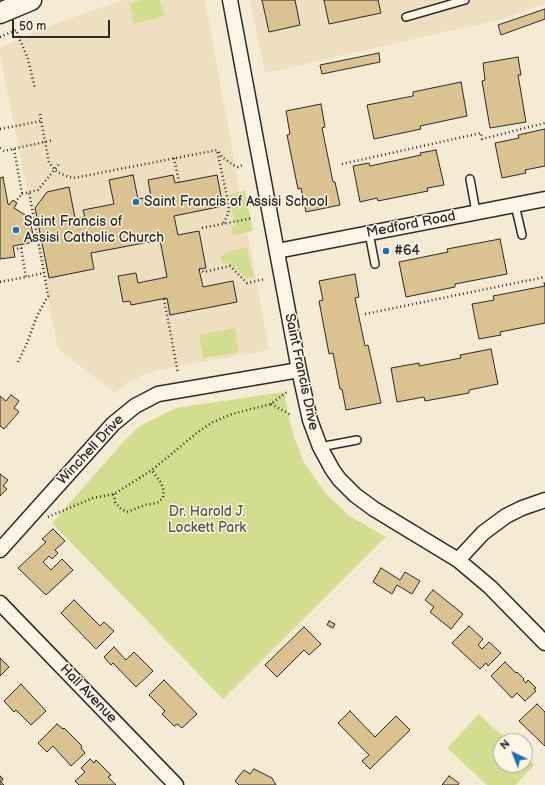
<!DOCTYPE html>
<html>
<head>
<meta charset="utf-8">
<style>
  body { margin:0 }
  #map { position:relative; width:545px; height:785px; overflow:hidden; background:#f5ebd4; font-family:"Balsamiq Sans",sans-serif }
  canvas { display:block }
  .north { position:absolute; left:493px; top:733px; width:40px; height:40px; box-sizing:border-box; background:#fcf5e5; border:1px solid #a8a49b; border-radius:50%; rotate:317deg; font-size:11px; font-weight:700; line-height:16px; text-align:center; color:#2b2b2b }
  .north::after { content:''; display:block; margin:auto; width:14px; height:18px; background:#1f6fb2; clip-path:polygon(50% 0,100% 100%,50% 72%,0 100%) }
  .scale { position:absolute; left:12px; top:20px; width:98px; height:18px; box-sizing:border-box; border:2px solid #2b2b2b; border-top:0; padding-left:5px; font-size:12px; line-height:14px; white-space:nowrap; color:#2b2b2b; -webkit-text-stroke:3px #fcf5e5; paint-order:stroke }
</style>
</head>
<body>
<div id="map">
<canvas width="545" height="785"></canvas>
<div class="north">N</div>
<div class="scale">50 m</div>
</div>
<script>
const c = document.querySelector('canvas').getContext('2d');
c.lineJoin = 'round';
function fillPath(path, color) { c.fillStyle = color; c.fill(path, 'evenodd'); }
const poly = rows => new Path2D(rows.map(r => 'M' + r).join(''));
function trace(path, color, width, dash) { c.strokeStyle = color; c.lineWidth = width; c.lineCap = dash ? 'butt' : 'round'; c.setLineDash(dash || []); c.stroke(path); }
function write(font, color, halo, rows, align = 'center') {
  c.font = font + ' "Balsamiq Sans",sans-serif'; c.lineWidth = 3; c.setLineDash([]); c.textBaseline = 'middle'; c.strokeStyle = halo; c.fillStyle = color; for (const [text, x, y, turn = 0] of rows) {
    c.save(); c.translate(x, y); c.rotate((+turn || 0) * Math.PI / 180); c.textAlign = isNaN(turn) ? turn : align; if (halo) c.strokeText(text, 0, 0); c.fillText(text, 0, 0); c.restore();
  }
}
const built = poly([
  [123,0,205,0,269,350,158,370,143,375,129,382,115,393,58,349,0,56,0,48,42,29,90,11],
  [250,0,545,0,545,4,502,19,265,73]
]);
const green = poly([
  [142,0,160,0,164,16,134,24,129,4],
  [245,191,253,231,233,235,231,226,235,225,229,194],
  [247,247,254,277,247,278,228,263,223,264,221,257,226,252],
  [235,328,239,352,203,358,199,335],
  [284,392,292,431,304,463,327,495,351,517,386,537,223,699,52,523,125,440,140,426,176,408],
  [479,714,508,741,501,741,501,765,525,765,525,756,534,765,516,785,487,785,447,748]
]);
const building = poly([
  [262,0,295,0,300,25,269,32,262,0],
  [324,0,378,0,381,13,329,24,324,0],
  [545,9,545,19,501,35,498,25,545,9],
  [379,53,380,62,322,74,320,65,379,53],
  [518,57,521,75,518,75,526,122,490,128,482,81,485,80,483,63,518,57],
  [461,82,467,116,420,126,421,129,374,139,367,105,413,96,413,92,461,82],
  [321,104,325,127,322,128,333,182,335,182,340,205,306,212,301,188,298,189,287,135,290,134,286,111,321,104],
  [545,129,545,166,525,170,526,173,502,178,495,143,519,138,518,135,545,129],
  [436,150,444,185,427,188,428,191,378,201,377,198,360,202,353,166,369,163,370,166,421,155,420,153,436,150],
  [133,175,138,199,151,197,148,180,173,175,175,183,217,175,223,206,174,216,178,235,199,231,206,268,199,269,203,287,233,281,237,302,170,315,167,298,131,305,130,301,123,302,118,276,136,273,138,283,167,277,160,240,91,253,94,269,49,278,35,208,47,192,69,187,75,218,85,217,83,210,114,204,109,180,133,175],
  [3,177,8,204,9,205,13,200,17,203,14,208,30,218,34,242,13,246,15,257,0,259,0,178,3,177],
  [500,239,507,274,455,284,455,287,406,297,399,262,448,252,447,249,500,239],
  [355,274,359,297,355,298,365,346,368,345,381,403,346,410,342,389,340,389,333,353,329,354,319,301,323,300,319,281,355,274],
  [544,283,545,283,545,323,500,332,501,335,479,339,472,304,494,300,493,296,545,286,544,283],
  [491,349,498,384,469,390,469,393,425,401,424,397,397,402,391,368,419,363,419,366,461,358,460,355,491,349],
  [11,395,19,401,14,408,19,412,4,429,0,426,0,396,6,401,11,395],
  [0,474,8,480,3,486,7,489,0,496,0,474],
  [53,529,65,541,55,550,58,553,52,559,49,556,43,562,51,570,62,559,73,570,46,595,18,568,46,542,42,539,53,529],
  [381,568,400,580,405,572,420,581,412,594,397,585,392,594,373,582,381,568],
  [433,590,463,614,451,629,430,612,434,607,425,600,433,590],
  [74,600,100,626,104,622,114,631,96,649,61,613,74,600],
  [329,621,335,624,333,628,327,625,329,621],
  [469,626,483,639,478,645,482,649,489,642,501,653,488,666,486,663,480,669,452,643,469,626],
  [304,627,321,644,309,655,304,650,277,677,265,665,304,627],
  [114,647,126,660,134,652,153,671,136,687,113,663,111,665,104,657,114,647],
  [0,658,9,667,0,676,0,658],
  [505,662,516,673,517,672,524,679,523,680,526,683,528,680,536,688,534,689,536,691,525,701,517,693,512,698,491,676,505,662],
  [164,680,197,714,182,728,177,724,174,726,162,714,165,711,149,695,164,680],
  [21,684,46,711,31,725,16,710,14,712,4,701,21,684],
  [537,704,545,712,545,746,519,721,537,704],
  [350,711,375,737,396,716,410,730,370,769,362,761,369,755,338,723,350,711],
  [57,724,63,729,64,728,82,746,81,748,85,753,71,766,53,746,47,752,38,743,57,724],
  [90,759,94,763,96,760,111,775,108,777,116,785,79,785,75,781,85,772,81,768,90,759],
  [254,769,272,778,276,785,239,785,235,781,244,770,250,774,254,769],
  [0,776,3,779,1,782,4,785,0,785,0,776],
  [449,776,459,783,458,785,442,785,449,776]
]);
const path = poly([
  [0,37,16,30,28,59,35,89],
  [40,114,49,163,57,172,69,177,74,178,217,150,229,206,228,214,223,224],
  [0,129,41,121],
  [0,148,4,151,53,140],
  [14,149,22,194,15,202],
  [219,152,222,157,233,165,238,167,243,165],
  [174,158,179,182],
  [342,164,481,133,482,139,545,123],
  [22,194,38,190,60,163],
  [202,228,253,218],
  [13,249,21,248,26,277,44,273,29,192],
  [199,269,204,272,230,266,247,283,265,279],
  [0,282,26,277],
  [164,299,178,373],
  [365,314,545,277],
  [18,362,27,343,37,316,48,296,44,273],
  [271,404,291,415],
  [114,494,115,502,121,509,127,512,145,505,157,503,163,498,164,491,161,483,152,470],
  [48,517,93,498,114,494,152,470,198,432,213,422,232,414,271,404,287,392]
]);
const lane = poly([
  [406,17,465,0],
  [470,179,476,212],
  [515,205,522,235],
  [369,233,375,264],
  [320,447,357,440]
]);
const street = poly([
  [230,0,299,370,310,420,320,447,332,469,339,479,355,495,374,509,458,560,490,587,545,643],
  [277,251,545,199],
  [0,550,113,424,135,406,158,394,299,370],
  [458,560,483,533,506,516,522,508,545,500],
  [0,603,176,785]
]);
const secondary = poly([
  [0,13,31,0]
]);
const markers = [
  [136,202,4,"#1f6fb2"],
  [16,230,4,"#1f6fb2"],
  [386,251,4,"#1f6fb2"]
];
const poiNames = [
  ["Saint Francis of Assisi School",144,202],
  ["Saint Francis of",24,222],
  ["Assisi Catholic Church",24,238],
  ["#64",394,251]
];
const streetNames = [
  ["Medford Road",411,225,-11],
  ["Saint Francis Drive",301,372,78],
  ["Winchell Drive",91,450,-47],
  ["Hall Avenue",88,694,46]
];
const parkNames = [
  ["Dr. Harold J.",207,512],
  ["Lockett Park",207,528]
];
fillPath(built, '#eddfc0');
fillPath(green, '#d2dd90');
fillPath(building, '#dbc291');
trace(building, '#2b2b2b', 1);
trace(lane, '#2b2b2b', 10);
trace(street, '#2b2b2b', 17);
trace(secondary, '#2b2b2b', 23);
trace(path, '#2b2b2b', 2.5, [1, 3]);
trace(lane, '#fcf5e5', 7);
trace(street, '#fcf5e5', 14);
trace(secondary, '#fcf5e5', 20);
for (const [x, y, r, color] of markers) { const dot = new Path2D(); dot.arc(x, y, r, 0, 2 * Math.PI); c.fillStyle = color; c.fill(dot); trace(dot, '#fcf5e5', 1.5); }
write('14px', '#2b2b2b', '#fcf5e5', poiNames, 'left');
write('14px', '#2b2b2b', '#fcf5e5', streetNames);
write('14px', '#555844', '#fcf5e5', parkNames);
</script>
</body>
</html>
